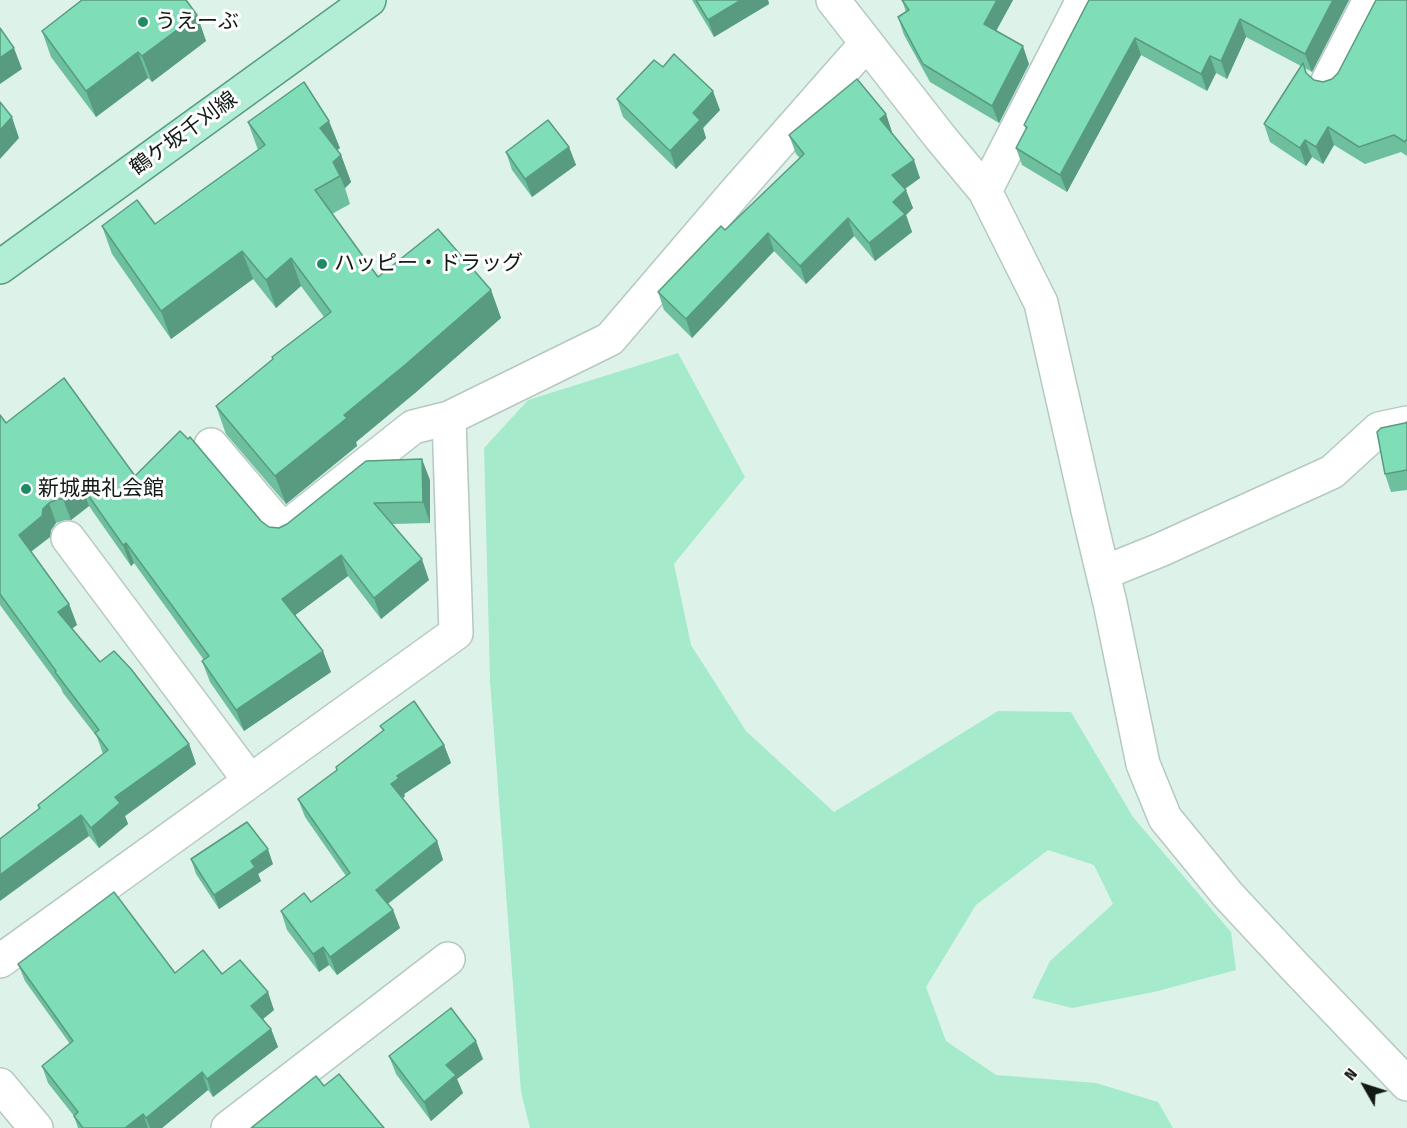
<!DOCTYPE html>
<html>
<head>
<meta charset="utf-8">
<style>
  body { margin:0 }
  #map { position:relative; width:1407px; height:1128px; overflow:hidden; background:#ddf3e9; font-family:"Fira Sans Condensed",sans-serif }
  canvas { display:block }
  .north { position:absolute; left:1335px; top:1056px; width:60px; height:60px; -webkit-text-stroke:4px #fff; paint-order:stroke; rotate:309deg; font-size:16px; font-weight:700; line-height:24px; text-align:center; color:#121a16 }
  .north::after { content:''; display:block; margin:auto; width:21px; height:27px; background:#121a16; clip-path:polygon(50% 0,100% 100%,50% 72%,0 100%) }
</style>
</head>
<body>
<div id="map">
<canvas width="1407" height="1128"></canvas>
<div class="north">N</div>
</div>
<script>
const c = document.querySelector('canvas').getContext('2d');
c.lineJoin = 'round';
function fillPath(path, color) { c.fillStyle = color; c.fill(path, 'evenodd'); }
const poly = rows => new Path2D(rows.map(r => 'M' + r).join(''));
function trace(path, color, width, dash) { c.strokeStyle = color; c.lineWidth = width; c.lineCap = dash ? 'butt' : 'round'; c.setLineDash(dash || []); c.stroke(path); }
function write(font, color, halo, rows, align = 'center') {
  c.font = font + ' "Fira Sans Condensed","Noto Sans JP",sans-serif'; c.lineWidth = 6; c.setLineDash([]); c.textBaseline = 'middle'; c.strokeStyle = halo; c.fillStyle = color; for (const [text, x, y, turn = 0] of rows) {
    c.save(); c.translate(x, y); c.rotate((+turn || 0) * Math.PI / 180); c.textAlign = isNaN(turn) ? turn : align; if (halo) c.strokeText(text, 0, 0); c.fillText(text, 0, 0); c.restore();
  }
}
const green = poly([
  [678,353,745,477,674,564,691,645,746,731,834,812,998,711,1071,712,1133,817,1231,932,1236,970,1154,992,1072,1008,1032,998,1050,961,1113,904,1094,865,1048,850,976,905,926,987,946,1041,996,1075,1096,1083,1158,1102,1173,1128,530,1128,521,1092,490,681,484,448,528,400]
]);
const minor = poly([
  [833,0,940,137,985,191,1041,303,1090,519,1110,603,1143,764,1165,818,1228,895,1296,968,1407,1084],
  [1328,81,1370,0],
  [985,191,1083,0],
  [211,445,283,530,413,427,449,418,610,339,734,194,866,44],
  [68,538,250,781],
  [1103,573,1160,550,1332,472,1379,429,1407,423],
  [0,961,456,633,449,418],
  [0,1085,36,1128],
  [228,1128,448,959]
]);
const major = poly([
  [0,267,369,0]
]);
const wall = poly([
  [692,0,768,0,769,4,714,37],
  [902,0,1013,0,996,31,1029,64,999,123,930,82,904,35,898,17,906,12],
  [1089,0,1349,0,1312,72,1305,68,1307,74,1314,80,1323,82,1332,79,1407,0,1407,156,1401,152,1365,164,1334,145,1323,164,1312,157,1306,166,1270,142,1264,124,1301,66,1246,37,1227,79,1216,73,1207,91,1141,55,1067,192,1022,165,1016,148,1026,129,1024,125],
  [197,15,206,41,152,82,148,78,96,117,51,57,42,31],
  [663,67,720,110,703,128,706,138,676,169,623,117,617,99],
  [886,114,892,133,920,178,905,189,913,208,906,215,912,232,875,261,854,236,806,284,774,251,692,338,664,310,658,292,725,230,800,158,796,154,789,135],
  [248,122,340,148,337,150,341,155,351,182,345,188,350,204,332,214,378,277,491,290,501,318,415,393,356,442,357,446,286,504,226,434,216,406,273,359,272,357,324,317,301,286,276,308,253,279,171,339,112,254,102,226,155,224,258,150],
  [569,147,576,165,532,197,512,170,506,152],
  [0,415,6,423,135,476,261,521,269,527,279,528,430,480,430,523,392,524,429,580,381,619,348,576,295,615,331,672,244,731,210,682,202,661,204,660,134,563,131,566,89,506,71,520,65,520,56,523,51,530,50,537,31,552,69,604,77,625,72,628,100,662,189,744,196,764,125,816,128,824,99,848,89,836,39,809,38,805,103,754,97,737,63,693,61,688,0,605],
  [1407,422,1407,490,1391,492,1385,474,1405,423],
  [380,726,444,745,451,763,404,794,405,796,403,798,437,841,443,860,388,904,393,910,400,928,337,975,329,965,319,972,287,930,281,911,311,902,346,876,305,817,298,799,337,770,336,767,383,731],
  [191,859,273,864,258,874,261,881,219,909,196,874],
  [18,964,175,973,222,974,274,1010,263,1019,271,1029,278,1047,213,1097,208,1090,162,1128,78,1128,74,1116,48,1083,42,1066,70,1044,25,981],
  [389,1056,483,1059,457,1079,463,1093,431,1121,396,1074]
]);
const shadedWall = poly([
  [741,0,768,0,769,4,714,37,708,20],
  [997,0,1013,0,990,42,984,24],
  [1333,0,1349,0,1312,72,1305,54],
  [197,15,206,41,152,82,142,56],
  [1240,19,1246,37,1227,79,1221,61],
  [1135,38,1141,55,1067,192,1060,175],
  [1023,46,1029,64,999,123,992,106],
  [14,48,22,69,0,84,0,58],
  [138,52,148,78,96,117,86,91],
  [1210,56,1216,73,1207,91,1201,74],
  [713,91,720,110,703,128,706,138,676,169,670,151,693,113],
  [886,114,892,132,887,137,880,119],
  [12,117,19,138,0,159,0,130],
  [329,121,340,148,330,156,320,128],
  [1328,127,1334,145,1323,164,1316,147],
  [1305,140,1312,157,1306,166,1300,148],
  [569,147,576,165,532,197,525,179],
  [341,155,351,182,345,188,340,176,333,162],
  [914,160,920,178,899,193,892,175],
  [906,190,913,208,906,215,912,232,875,261,869,243,893,202],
  [848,218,854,236,806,284,800,266],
  [768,233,774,251,692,338,686,319],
  [242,251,253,279,171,339,161,311],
  [291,258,301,286,276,308,266,280],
  [491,290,501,318,415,393,356,442,357,446,286,504,275,476,344,415],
  [422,459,430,480,430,523,423,502],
  [81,485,89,506,71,520,63,499],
  [49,503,56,523,51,530,50,537,26,555,19,535,43,509],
  [126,543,134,563,131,566,123,545],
  [341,555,348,576,290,619,282,599],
  [422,559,429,580,381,619,374,598],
  [69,604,77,625,66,633,58,612],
  [323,651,331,672,244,731,236,710],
  [189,744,196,764,125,816,128,824,99,848,91,828,115,797],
  [444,745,451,763,404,794,405,796,398,802,391,784,397,776],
  [81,815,89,836,0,901,0,875],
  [437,841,443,860,382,908,376,890],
  [268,849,273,864,258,874,261,881,219,909,214,895,251,861],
  [393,910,400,928,337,975,330,957],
  [323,947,329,965,319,972,313,954],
  [268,992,274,1010,258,1023,251,1006],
  [271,1029,278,1047,213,1097,207,1079],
  [476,1041,483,1059,457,1079,463,1093,431,1121,424,1102,446,1065],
  [202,1072,208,1090,162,1128,150,1128,146,1118],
  [143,1114,148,1128,125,1128]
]);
const building = poly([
  [82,0,186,0,197,15,142,56,138,52,86,91,42,31,82,0],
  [696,0,741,0,708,20,696,0],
  [902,0,997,0,984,24,1023,46,992,106,923,64,898,17,909,10,902,0],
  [1089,0,1333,0,1305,54,1240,19,1221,61,1210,56,1201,74,1135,38,1060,175,1016,148,1027,127,1024,125,1089,0],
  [1376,0,1407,0,1407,138,1405,142,1394,135,1359,147,1328,127,1316,147,1305,140,1300,148,1264,124,1303,63,1306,73,1314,80,1323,82,1332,79,1338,73,1376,0],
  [0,28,14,48,0,58,0,28],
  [674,54,713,91,693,113,700,120,670,151,617,99,654,60,663,67,674,54],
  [857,79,886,114,880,119,914,160,892,175,906,190,893,202,905,214,869,243,848,218,800,266,768,233,686,319,658,292,721,226,725,230,804,154,789,135,857,79],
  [304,82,329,121,320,128,341,155,333,162,340,176,315,190,378,277,438,229,491,290,405,365,344,415,347,418,275,476,216,406,273,359,272,357,331,312,291,258,266,280,242,251,161,311,102,226,137,200,155,224,265,145,248,122,304,82],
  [0,102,12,117,0,130,0,102],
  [548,120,569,147,525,179,506,152,548,120],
  [64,378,135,476,180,431,188,439,190,437,261,521,269,527,279,528,287,524,366,461,422,459,423,502,374,503,422,559,374,598,341,555,282,599,323,651,236,710,202,661,209,656,126,543,123,545,81,485,63,499,58,499,49,503,43,509,42,516,19,535,69,604,58,612,100,662,114,651,131,669,189,744,115,797,120,803,91,828,81,815,0,875,0,839,40,808,38,805,108,750,95,733,99,730,55,672,56,671,0,594,0,415,6,423,64,378],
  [1407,422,1407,470,1385,474,1377,432,1381,428,1405,423,1407,422],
  [414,701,444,745,397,776,399,778,391,784,437,841,376,890,393,910,330,957,323,947,313,954,281,911,304,893,311,902,350,873,298,799,337,770,336,767,384,730,380,726,414,701],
  [247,822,268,849,251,861,255,867,214,895,191,859,247,822],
  [114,892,175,973,203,950,222,974,240,960,268,992,251,1006,271,1029,207,1079,202,1072,146,1118,143,1114,125,1128,83,1128,74,1116,78,1112,42,1066,73,1041,18,964,114,892],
  [451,1008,476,1041,446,1065,456,1075,424,1102,389,1056,451,1008],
  [339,1074,384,1128,251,1128,316,1076,324,1086,339,1074]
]);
const markers = [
  [143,22,6,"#208a67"],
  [322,264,6,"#208a67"],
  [26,489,6,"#208a67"]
];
const poiNames = [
  ["うえーぶ",155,22],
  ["ハッピー・ドラッグ",334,264],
  ["新城典礼会館",38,489]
];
const streetNames = [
  ["鶴ケ坂千刈線",184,134,-36]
];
fillPath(green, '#a6eacc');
trace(minor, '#b4c9bf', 36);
trace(major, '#589b80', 36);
trace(minor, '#fff', 33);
trace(major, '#b2edd5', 33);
fillPath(wall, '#6dbf9d');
fillPath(shadedWall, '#599b80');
fillPath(building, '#7fdeb7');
trace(building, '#599b80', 1.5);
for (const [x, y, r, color] of markers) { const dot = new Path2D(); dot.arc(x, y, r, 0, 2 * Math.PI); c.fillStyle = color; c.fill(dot); trace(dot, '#fff', 2); }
write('21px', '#121a16', '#fff', poiNames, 'left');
write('21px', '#121a16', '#fff', streetNames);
</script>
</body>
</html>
